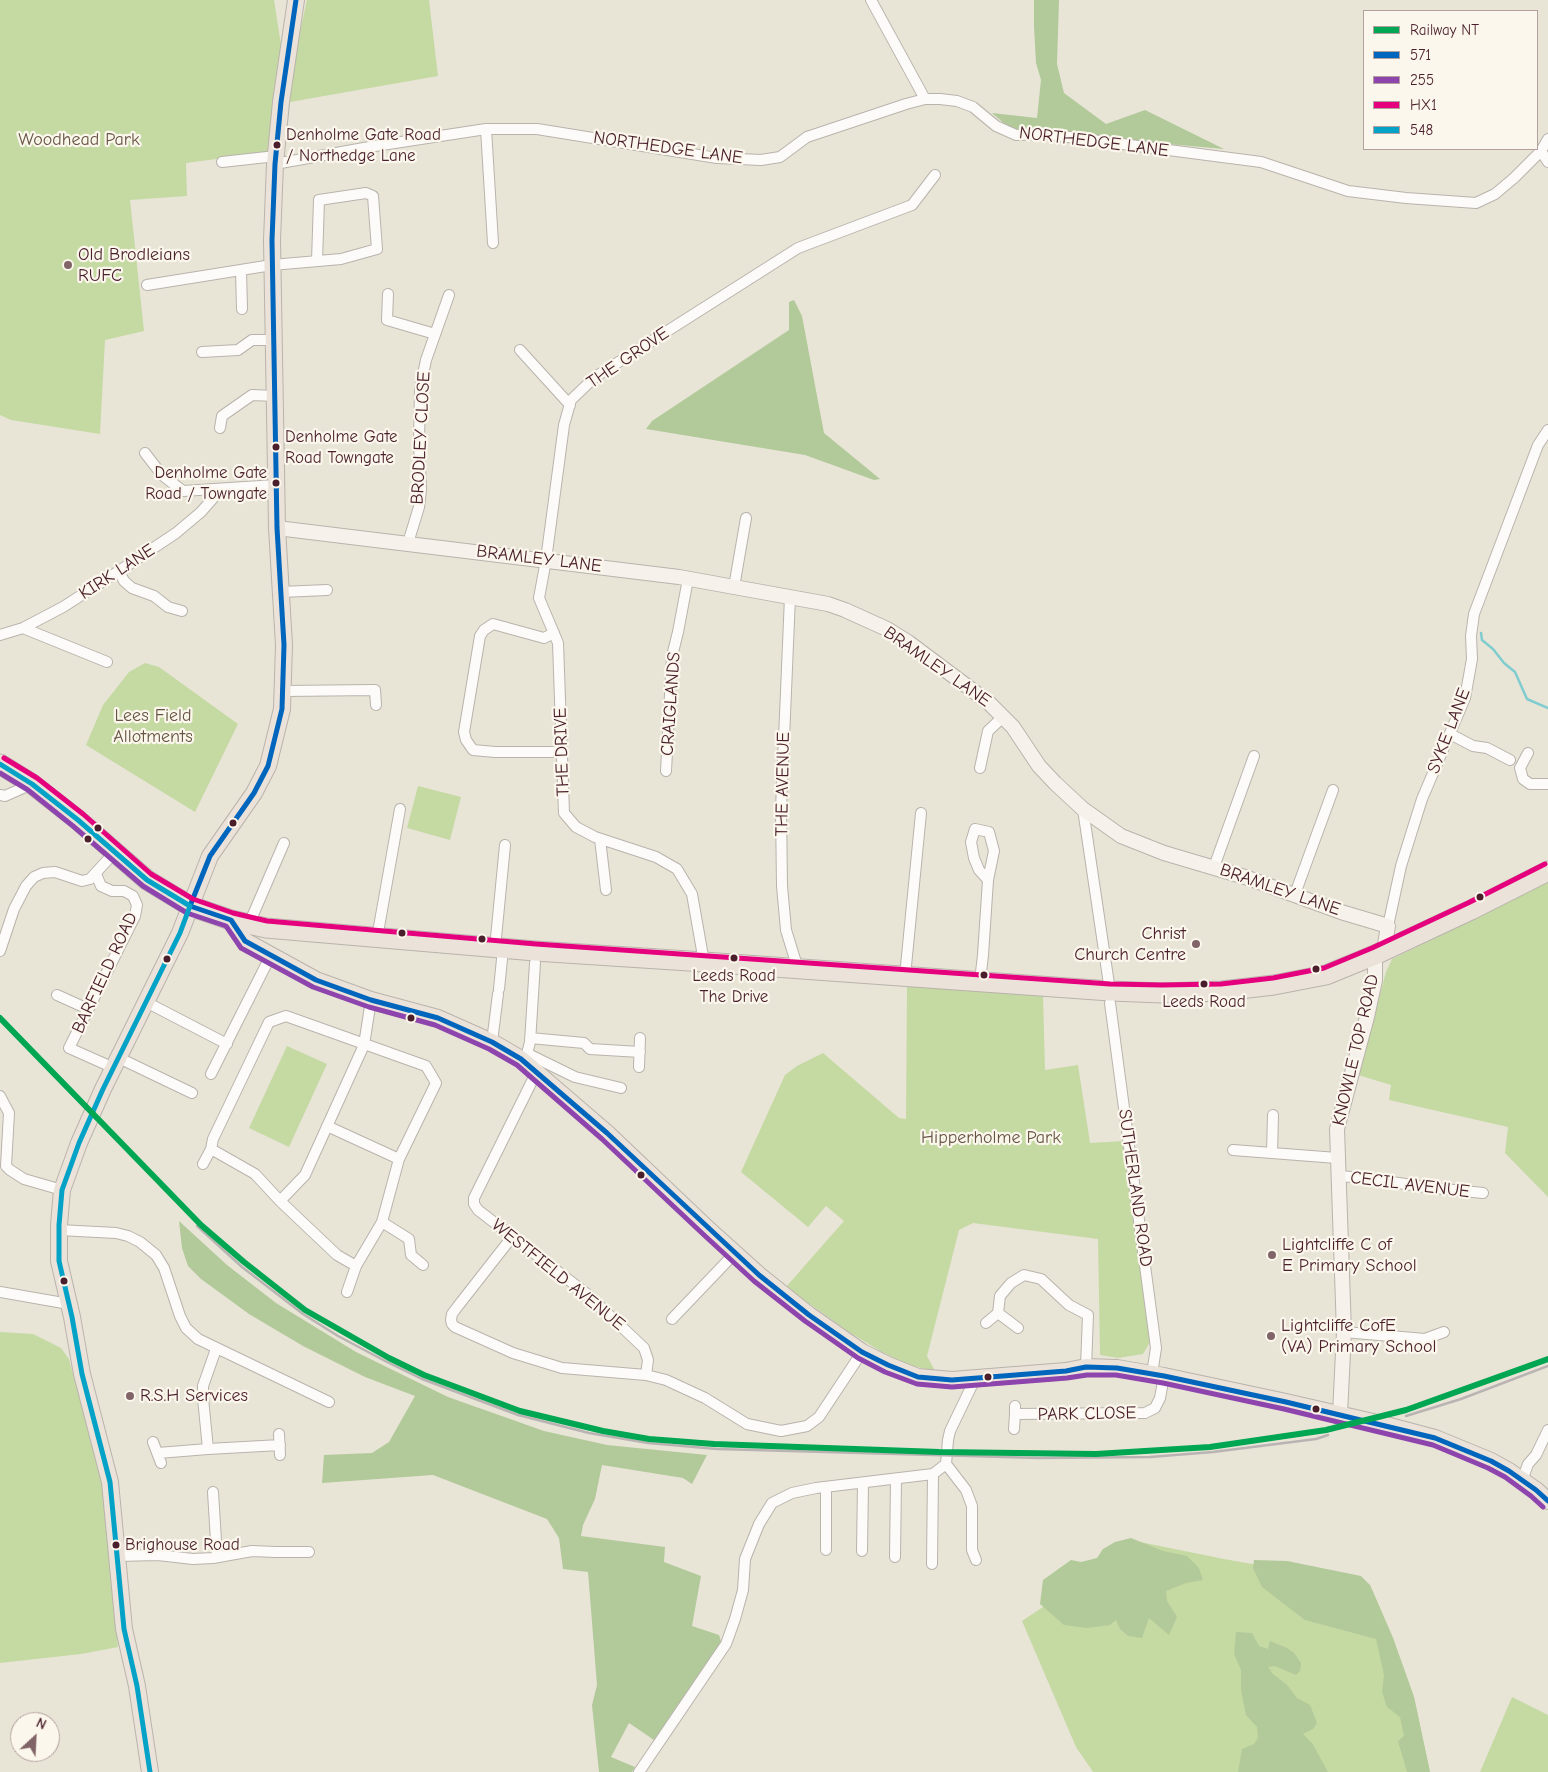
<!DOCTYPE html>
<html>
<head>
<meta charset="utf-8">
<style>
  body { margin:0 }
  #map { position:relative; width:1548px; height:1772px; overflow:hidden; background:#e8e5d7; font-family:"Comic Neue",sans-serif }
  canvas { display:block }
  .legend { position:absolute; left:1363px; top:10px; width:175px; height:140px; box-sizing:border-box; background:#fbf7ec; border:1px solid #b4a19f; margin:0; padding:6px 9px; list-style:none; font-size:15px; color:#4a1f2b }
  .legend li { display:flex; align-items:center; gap:10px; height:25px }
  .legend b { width:25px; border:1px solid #b4a19f }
  .north { position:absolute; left:10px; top:1712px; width:50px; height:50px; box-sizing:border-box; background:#fbf7ec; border:1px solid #b4a19f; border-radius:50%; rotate:25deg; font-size:14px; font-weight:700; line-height:20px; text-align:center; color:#4a1f2b }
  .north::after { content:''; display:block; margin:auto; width:18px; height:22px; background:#816467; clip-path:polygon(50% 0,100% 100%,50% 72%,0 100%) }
</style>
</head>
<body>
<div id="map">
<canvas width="1548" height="1772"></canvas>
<ul class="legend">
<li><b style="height:6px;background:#00a651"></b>Railway NT</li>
<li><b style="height:6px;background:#0065bd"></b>571</li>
<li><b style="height:6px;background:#8e44ad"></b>255</li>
<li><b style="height:6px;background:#e5007d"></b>HX1</li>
<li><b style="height:6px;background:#04a2c6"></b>548</li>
</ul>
<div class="north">N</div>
</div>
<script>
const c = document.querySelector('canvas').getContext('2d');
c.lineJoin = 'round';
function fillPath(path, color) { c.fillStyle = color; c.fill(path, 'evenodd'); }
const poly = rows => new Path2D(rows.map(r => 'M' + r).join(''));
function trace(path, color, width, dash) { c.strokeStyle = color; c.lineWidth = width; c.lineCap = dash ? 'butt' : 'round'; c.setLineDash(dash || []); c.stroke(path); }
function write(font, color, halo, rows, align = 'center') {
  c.font = font + ' "Comic Neue",sans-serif'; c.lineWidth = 4.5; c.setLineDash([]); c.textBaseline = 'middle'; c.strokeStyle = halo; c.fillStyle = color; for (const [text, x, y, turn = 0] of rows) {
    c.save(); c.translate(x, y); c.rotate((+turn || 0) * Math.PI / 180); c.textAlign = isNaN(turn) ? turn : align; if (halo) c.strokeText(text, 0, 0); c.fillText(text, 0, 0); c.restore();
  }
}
const green = poly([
  [0,0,274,0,281,45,298,40,307,0,429,0,438,76,290,102,284,150,186,163,187,196,130,200,144,331,105,340,100,434,11,420,0,415],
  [145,663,159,667,238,724,195,812,86,745,103,705,129,672],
  [418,786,461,797,450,840,407,828],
  [1548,879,1548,1197,1505,1153,1508,1127,1389,1100,1391,1085,1358,1075,1386,972,1392,959,1479,917],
  [907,986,1043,996,1045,1070,1078,1065,1090,1143,1124,1141,1150,1342,1143,1354,1118,1358,1100,1355,1098,1239,973,1223,959,1230,927,1356,935,1371,909,1365,882,1352,849,1332,786,1287,844,1221,826,1206,808,1227,741,1172,785,1075,797,1066,823,1053,899,1118,906,1119],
  [287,1046,327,1064,289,1147,249,1128],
  [0,1332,33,1334,61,1348,69,1359,103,1488,118,1647,81,1654,0,1663],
  [1140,1542,1224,1559,1370,1585,1393,1638,1414,1697,1430,1772,1093,1772,1076,1747,1022,1621],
  [1512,1697,1548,1715,1548,1772,1480,1772]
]);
const forest = poly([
  [1034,0,1059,0,1057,64,1064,93,1106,124,1145,110,1224,149,1023,131,1007,126,992,113,1037,118,1041,80,1036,63,1034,27],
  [794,300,802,316,824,433,880,479,874,480,805,455,646,429,652,421,789,330,789,302],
  [179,1221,227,1265,276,1303,356,1352,448,1397,544,1431,607,1445,707,1455,692,1484,683,1478,602,1465,595,1499,583,1525,581,1536,665,1547,664,1562,701,1576,692,1626,719,1635,722,1645,654,1740,629,1723,611,1757,635,1767,632,1772,599,1772,592,1705,597,1685,588,1572,563,1569,559,1538,547,1519,433,1475,322,1483,324,1455,372,1453,389,1442,415,1396,365,1377,303,1346,249,1314,201,1279,188,1266,182,1248],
  [1131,1538,1163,1551,1187,1556,1199,1568,1203,1580,1186,1583,1166,1591,1167,1601,1177,1617,1169,1635,1149,1618,1142,1638,1128,1636,1120,1629,1116,1620,1110,1625,1087,1628,1064,1625,1040,1604,1043,1580,1071,1560,1081,1562,1097,1558,1103,1549,1115,1542],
  [1254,1560,1287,1561,1361,1576,1370,1585,1393,1638,1414,1697,1430,1772,1407,1772,1398,1741,1404,1736,1400,1717,1387,1707,1382,1692,1384,1675,1376,1639,1305,1620,1262,1587,1253,1568],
  [1236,1632,1252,1633,1259,1646,1268,1649,1270,1641,1287,1648,1294,1653,1301,1663,1300,1671,1296,1675,1275,1666,1268,1667,1273,1674,1287,1685,1297,1698,1310,1705,1317,1723,1313,1729,1303,1734,1312,1743,1328,1772,1238,1772,1242,1749,1254,1744,1258,1738,1257,1727,1246,1715,1241,1690,1241,1670,1234,1654]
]);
const stream = poly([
  [1481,633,1482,640,1493,649,1504,663,1515,672,1527,699,1548,708]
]);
const street = poly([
  [871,0,925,99],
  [486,129,493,243],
  [1541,151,1548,162],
  [222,162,276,156],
  [275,164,375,146,486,129,537,129,717,158,761,160,780,157,807,137,906,104,925,99,940,99,957,101,973,107,996,126,1016,135,1045,134,1261,162,1348,191,1406,198,1476,203,1495,194,1514,178,1541,151,1548,139],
  [241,270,242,309],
  [147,285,272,265,341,259,377,249,373,196,366,193,319,200,317,261],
  [388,294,387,320,435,334],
  [520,350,570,405],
  [202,352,238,350,252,340,274,340],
  [220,428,222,416,252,395,275,396],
  [145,453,162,475,183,491,276,485],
  [408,543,419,507,421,490,419,442,420,389,426,360,449,295],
  [119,571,124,581,132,588,154,596,168,607,182,611],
  [734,587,746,518],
  [281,592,327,590],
  [790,597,781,809,782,886,786,930,798,969],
  [23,628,107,662],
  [554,633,544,638,493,624,484,630,480,636,464,732,466,740,473,750,495,752,561,752],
  [0,635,23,628,63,607,119,571,176,533,201,512,221,489],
  [284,691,375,690,376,705],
  [1450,734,1473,746,1487,748,1510,760],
  [1528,753,1520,768,1523,779,1530,784,1548,784],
  [980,768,988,731,1004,716],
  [666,771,672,656,678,632,688,579],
  [0,795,5,796,32,784],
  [1083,809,1110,991],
  [600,839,606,890],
  [1214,867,1254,756],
  [96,874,101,886,112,891,124,891,133,896,137,905,135,916,69,1048,114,1068],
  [1295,894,1333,790],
  [249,924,284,843],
  [1388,926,1401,866,1422,799,1465,698,1472,659,1471,636,1474,614,1538,445,1548,430],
  [377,938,400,809],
  [495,948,505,845],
  [0,951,14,909,26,886,34,877,43,873,55,872,82,881,90,879,114,853],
  [704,962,692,894,677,869,656,857,595,837,576,827,564,813,558,643,539,598,546,560,564,425,571,400,595,377,798,248,912,205,935,175],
  [905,976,921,813],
  [980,981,983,955,988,880,994,851,989,832,975,829,971,842,974,858,979,870,988,880],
  [499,989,503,949],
  [57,995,88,1009],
  [146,1002,227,1044],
  [1110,1003,1156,1348,1152,1374],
  [530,1038,584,1043,590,1049,640,1052],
  [492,1042,498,994],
  [528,1054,575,1077,621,1088],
  [119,1058,192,1093],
  [525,1062,530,1042,535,963],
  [639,1067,640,1038],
  [537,1071,474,1198,474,1204,478,1210,587,1294,644,1348,648,1360,646,1375],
  [211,1074,271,955],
  [0,1096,9,1113,6,1166,10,1170,24,1179,62,1190],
  [327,1126,399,1159],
  [211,1149,255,1174,280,1201,337,1255,356,1266],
  [1233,1150,1337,1158],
  [1272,1153,1273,1115],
  [203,1164,211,1149,213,1139,269,1022,286,1016,426,1066,436,1083,399,1159,382,1222,356,1266,347,1292],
  [1338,1176,1365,1178,1425,1187,1483,1193],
  [280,1201,305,1175,364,1045,371,1000],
  [382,1222,409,1239,411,1255,423,1265],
  [59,1230,116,1233,128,1236,140,1242,156,1255,164,1268,180,1316,186,1328,198,1339,329,1402],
  [512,1237,458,1306,452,1314,451,1320,452,1324,455,1327,513,1353,562,1368,646,1375,666,1380,705,1398,747,1424,781,1431,807,1426,819,1417,862,1352],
  [0,1292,69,1304],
  [998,1313,1018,1328],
  [672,1319,735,1253],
  [986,1323,998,1313,1000,1296,1011,1283,1024,1275,1041,1279,1069,1305,1088,1315,1086,1367],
  [1344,1332,1425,1339,1444,1332],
  [1015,1406,1015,1414,1145,1413,1155,1408,1160,1398,1164,1376],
  [1014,1429,1015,1414],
  [279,1434,280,1455],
  [153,1442,161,1463],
  [208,1449,203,1398,203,1386,216,1349],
  [158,1453,208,1449,280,1445],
  [946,1464,966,1490,972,1506,972,1550,976,1560],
  [1522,1481,1528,1464,1536,1455,1548,1430],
  [213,1492,217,1557],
  [826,1550,826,1487],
  [862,1551,863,1483],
  [117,1556,158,1555,193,1559,213,1558,252,1551,275,1552,309,1552],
  [895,1557,896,1479],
  [932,1564,933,1474],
  [639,1772,726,1644,735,1619,743,1590,745,1559,759,1524,772,1503,792,1493,816,1488,933,1474,946,1464,948,1440,950,1431,975,1379]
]);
const secondary = poly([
  [277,528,679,577,828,604,845,610,887,629,908,642,988,702,1013,727,1039,766,1055,783,1083,809,1121,836,1164,853,1245,877,1341,912,1388,926,1384,950],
  [1340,1414,1344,1332,1337,1129,1367,1017,1375,980,1375,955]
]);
const primary = poly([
  [231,920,245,941,316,980,371,1000,438,1018,492,1042,521,1059,607,1133,709,1230,759,1275,809,1315,862,1352,888,1365,918,1377,952,1380,1066,1371,1086,1367,1117,1368,1164,1376,1286,1402,1386,1425,1435,1438,1491,1461,1509,1471,1536,1490,1548,1501],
  [150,1772,137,1686,124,1629,110,1482,82,1374,72,1317,59,1261,59,1225,62,1190,79,1143,103,1089,180,933,210,856,254,793,268,766,282,709,284,645,277,528,272,240,275,164,281,102,296,0]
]);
const highway = poly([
  [0,764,32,784,78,820,147,880,190,906,231,920,266,928,535,951,704,962,1110,991,1162,993,1222,991,1274,985,1326,975,1375,955,1471,910,1548,871]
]);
const rail = poly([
  [197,1226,242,1267,303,1314,338,1336,387,1362,422,1379,518,1415,589,1433,648,1443,717,1449,1040,1458,1150,1457,1213,1452,1316,1439,1328,1435],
  [1406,1416,1461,1399,1548,1366]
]);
const bus1 = poly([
  [296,0,281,102,275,164,272,240,277,528,284,645,282,709,268,766,254,793,210,856,190,906,231,920,245,941,316,980,371,1000,438,1018,492,1042,521,1059,607,1133,759,1275,809,1315,862,1352,888,1365,918,1377,952,1380,1066,1371,1086,1367,1117,1368,1164,1376,1286,1402,1435,1438,1491,1461,1509,1471,1536,1490,1548,1501]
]);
const bus2 = poly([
  [0,773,28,790,73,826,143,886,187,913,226,926,241,948,313,987,369,1007,435,1025,489,1049,517,1065,602,1139,704,1235,754,1281,805,1321,858,1358,885,1372,917,1384,952,1387,1067,1378,1087,1375,1116,1375,1163,1383,1284,1409,1433,1445,1488,1468,1505,1477,1531,1496,1543,1507]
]);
const bus3 = poly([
  [4,758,37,778,83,814,151,874,193,899,233,913,267,921,536,944,1110,984,1162,985,1221,984,1273,978,1324,968,1372,948,1468,903,1545,864]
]);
const bus4 = poly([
  [0,764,32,784,78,820,147,880,190,906,180,933,103,1089,79,1143,62,1190,59,1225,59,1261,72,1317,82,1374,110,1482,124,1629,137,1686,150,1772]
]);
const rail1 = poly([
  [0,1018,201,1225,244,1262,305,1310,389,1358,424,1375,520,1411,603,1431,649,1439,714,1444,939,1452,1096,1454,1210,1447,1326,1430,1406,1410,1548,1359]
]);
const markers = [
  [277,145,4.5,"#4a1f2b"],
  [68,265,5,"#816467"],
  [276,447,4.5,"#4a1f2b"],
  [276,483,4.5,"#4a1f2b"],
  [233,823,4.5,"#4a1f2b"],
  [98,828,4.5,"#4a1f2b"],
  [88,839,4.5,"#4a1f2b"],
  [1480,897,4.5,"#4a1f2b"],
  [402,933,4.5,"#4a1f2b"],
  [482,939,4.5,"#4a1f2b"],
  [1196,944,5,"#816467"],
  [734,958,4.5,"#4a1f2b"],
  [167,959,4.5,"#4a1f2b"],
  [1316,969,4.5,"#4a1f2b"],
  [984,975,4.5,"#4a1f2b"],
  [1204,984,4.5,"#4a1f2b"],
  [411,1018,4.5,"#4a1f2b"],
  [641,1175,4.5,"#4a1f2b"],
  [1272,1255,5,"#816467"],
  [64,1281,4.5,"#4a1f2b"],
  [1271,1336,5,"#816467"],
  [988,1377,4.5,"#4a1f2b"],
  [130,1396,5,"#816467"],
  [1316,1409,4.5,"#4a1f2b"],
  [116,1545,4.5,"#4a1f2b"]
];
const busNames = [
  ["Denholme Gate Road",286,135],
  ["/ Northedge Lane",286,156],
  ["Denholme Gate",285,437],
  ["Road Towngate",285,458],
  ["Denholme Gate",267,473,"right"],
  ["Road / Towngate",267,494,"right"],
  ["Leeds Road",734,976,"center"],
  ["The Drive",734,997,"center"],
  ["Leeds Road",1204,1002,"center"],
  ["Brighouse Road",125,1545]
];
const parkNames = [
  ["Woodhead Park",79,140],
  ["Lees Field",153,716],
  ["Allotments",153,737],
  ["Hipperholme Park",991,1138]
];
const streetNames = [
  ["NORTHEDGE LANE",1094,142,7],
  ["NORTHEDGE LANE",668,148,8],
  ["THE GROVE",628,358,-34],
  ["BRODLEY CLOSE",421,438,-87],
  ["BRAMLEY LANE",539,559,7],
  ["KIRK LANE",117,572,-33],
  ["BRAMLEY LANE",937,667,35],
  ["CRAIGLANDS",671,704,-86],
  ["SYKE LANE",1449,731,-69],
  ["THE DRIVE",562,752,-92],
  ["THE AVENUE",783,784,-89],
  ["BRAMLEY LANE",1280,890,19],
  ["BARFIELD ROAD",105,973,-65],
  ["KNOWLE TOP ROAD",1356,1050,-77],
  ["CECIL AVENUE",1410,1185,7],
  ["SUTHERLAND ROAD",1135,1188,82],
  ["WESTFIELD AVENUE",558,1275,39],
  ["PARK CLOSE",1087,1414,-1]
];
const poiNames = [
  ["Old Brodleians",78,255],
  ["RUFC",78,276],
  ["Christ",1186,934,"right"],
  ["Church Centre",1186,955,"right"],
  ["Lightcliffe C of",1282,1245],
  ["E Primary School",1282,1266],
  ["Lightcliffe CofE",1281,1326],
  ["(VA) Primary School",1281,1347],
  ["R.S.H Services",140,1396]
];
fillPath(green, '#c5d9a3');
fillPath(forest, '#b2c99a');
trace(stream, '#81cccf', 2.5);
trace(street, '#b9b3ac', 12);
trace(secondary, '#b9b3ac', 16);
trace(primary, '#b9b3ac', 18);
trace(highway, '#b9b3ac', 21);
trace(street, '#fcfbf9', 10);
trace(secondary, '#f6f2eb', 14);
trace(primary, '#ebe3d9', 16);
trace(highway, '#ebe3d9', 19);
trace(rail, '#b9b4b3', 2.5);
trace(bus1, '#0065bd', 5);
trace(bus2, '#8e44ad', 5);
trace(bus3, '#e5007d', 5);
trace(bus4, '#04a2c6', 5);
trace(rail1, '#00a651', 6);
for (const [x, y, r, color] of markers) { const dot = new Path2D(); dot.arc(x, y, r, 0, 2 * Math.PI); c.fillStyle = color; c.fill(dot); trace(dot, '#fbf7ec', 2); }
write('17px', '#4a1f2b', '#fbf7ec', busNames, 'left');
write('18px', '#665442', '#fbf7ec', parkNames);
write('18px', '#4a1f2b', '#fbf7ec', streetNames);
write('18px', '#4a1f2b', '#fbf7ec', poiNames, 'left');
</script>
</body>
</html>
